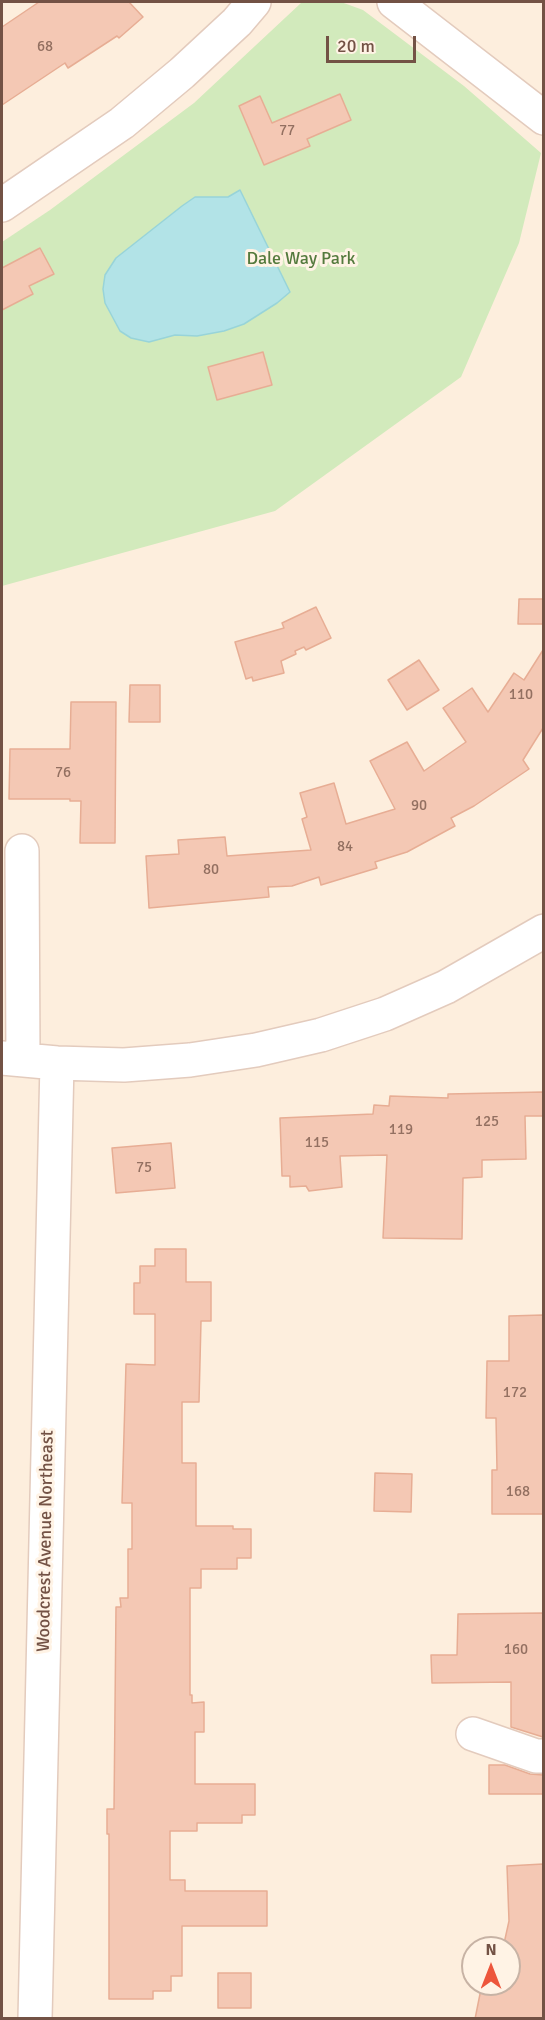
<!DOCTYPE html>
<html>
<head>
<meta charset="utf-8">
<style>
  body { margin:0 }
  #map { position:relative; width:545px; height:2020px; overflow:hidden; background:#fdeedd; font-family:Signika,sans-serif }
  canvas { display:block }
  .frame { position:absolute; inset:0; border:3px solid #735245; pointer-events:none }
  .north { position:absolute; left:461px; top:1936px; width:60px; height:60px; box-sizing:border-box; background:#fff3e5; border:2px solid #c7b3a5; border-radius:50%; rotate:0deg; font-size:16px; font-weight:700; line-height:24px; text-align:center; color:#735245 }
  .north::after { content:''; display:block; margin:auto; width:21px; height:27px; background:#ed563c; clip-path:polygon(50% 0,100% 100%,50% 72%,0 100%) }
  .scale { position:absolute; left:326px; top:36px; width:90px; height:27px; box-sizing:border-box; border:3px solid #735245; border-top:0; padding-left:8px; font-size:18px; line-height:21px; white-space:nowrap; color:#735245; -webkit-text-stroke:4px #fff3e5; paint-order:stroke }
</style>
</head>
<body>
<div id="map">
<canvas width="545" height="2020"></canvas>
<div class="frame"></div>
<div class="north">N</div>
<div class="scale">20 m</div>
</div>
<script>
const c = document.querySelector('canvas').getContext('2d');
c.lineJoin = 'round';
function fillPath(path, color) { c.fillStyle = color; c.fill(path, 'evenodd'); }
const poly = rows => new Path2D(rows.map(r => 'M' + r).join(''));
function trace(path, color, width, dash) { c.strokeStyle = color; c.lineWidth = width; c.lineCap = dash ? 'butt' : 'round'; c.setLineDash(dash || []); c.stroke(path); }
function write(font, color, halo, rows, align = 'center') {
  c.font = font + ' Signika,sans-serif'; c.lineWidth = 6; c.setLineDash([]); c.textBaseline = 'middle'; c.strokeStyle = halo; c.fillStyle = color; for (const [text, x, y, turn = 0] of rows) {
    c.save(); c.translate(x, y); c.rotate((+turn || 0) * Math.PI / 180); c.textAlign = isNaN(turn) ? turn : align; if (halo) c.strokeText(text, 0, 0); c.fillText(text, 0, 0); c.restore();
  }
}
const green = poly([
  [313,2,341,2,363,10,464,86,541,153,519,243,461,377,275,511,2,586,2,242,50,210,194,103,301,3]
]);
const water = poly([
  [240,190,290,292,277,303,244,324,224,331,197,336,175,335,149,342,131,338,120,331,105,303,103,289,105,275,116,258,182,206,195,197,228,197,240,190]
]);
const building = poly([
  [39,2,129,2,143,17,119,38,117,36,68,68,65,63,2,105,2,27,39,2],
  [340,94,351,120,307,139,310,146,264,165,239,106,260,96,272,123,340,94],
  [40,248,54,274,29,286,33,294,2,310,2,268,40,248],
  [263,352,272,385,217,400,208,367,263,352],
  [519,599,543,599,543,624,518,624,519,599],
  [316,607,331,638,306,650,304,647,295,651,296,654,281,661,284,673,253,681,252,677,246,679,235,642,284,628,282,623,316,607],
  [543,650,543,728,523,760,529,769,474,806,451,818,455,826,407,852,375,862,377,868,321,885,319,877,292,886,268,887,269,897,149,908,146,856,179,854,178,840,225,837,227,856,311,850,302,819,307,817,300,793,334,783,346,824,395,809,370,761,407,742,424,771,466,742,443,708,472,688,488,712,514,673,524,680,543,650],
  [419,660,439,690,407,710,388,680,419,660],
  [130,685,160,685,160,722,129,722,130,685],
  [71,702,116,702,115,843,80,843,81,801,70,801,70,799,9,799,10,749,70,749,71,702],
  [543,1092,543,1116,525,1116,526,1159,482,1160,482,1177,463,1178,462,1239,383,1238,387,1155,340,1156,342,1187,309,1191,306,1186,290,1187,290,1176,282,1176,280,1118,373,1114,374,1105,389,1106,390,1096,448,1098,448,1094,543,1092],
  [171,1143,175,1188,116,1193,112,1148,171,1143],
  [155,1249,186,1249,186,1282,211,1282,211,1321,201,1321,199,1402,182,1402,182,1463,196,1463,196,1526,233,1526,233,1529,251,1529,251,1558,237,1558,237,1569,201,1569,201,1588,190,1588,190,1695,192,1695,192,1703,204,1702,204,1732,195,1732,195,1784,255,1784,255,1815,242,1815,242,1823,197,1823,197,1831,170,1831,170,1880,185,1880,185,1891,267,1891,267,1926,182,1926,182,1976,171,1976,171,1991,153,1991,153,1999,109,1999,109,1834,107,1834,107,1809,114,1809,116,1607,121,1607,120,1598,128,1598,128,1549,132,1549,132,1503,122,1503,126,1364,155,1365,155,1314,134,1314,134,1283,140,1283,140,1266,155,1266,155,1249],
  [543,1315,543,1514,492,1514,492,1470,497,1470,496,1418,486,1418,487,1361,509,1361,509,1316,543,1315],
  [375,1473,412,1474,411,1512,374,1511,375,1473],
  [543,1613,543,1737,511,1727,511,1682,432,1683,431,1655,457,1655,458,1614,543,1613],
  [489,1765,505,1765,530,1774,543,1775,543,1794,489,1794,489,1765],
  [543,1864,543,2019,475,2019,482,1984,509,1984,509,1948,503,1948,509,1921,507,1866,543,1864],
  [218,1973,251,1973,251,2008,218,2008,218,1973]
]);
const minor = poly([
  [394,2,544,118],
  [2,205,122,123,182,73,237,22,254,2],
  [22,851,23,1060],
  [2,1058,57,1063,124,1065,190,1060,256,1050,321,1035,385,1014,446,987,544,931],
  [473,1734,536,1756,544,1756],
  [35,2018,57,1063]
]);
const numberNames = [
  ["68",45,47],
  ["77",287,131],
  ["110",521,695],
  ["76",63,773],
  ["90",419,806],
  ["84",345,847],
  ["80",211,870],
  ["125",487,1122],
  ["119",401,1130],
  ["115",317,1143],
  ["75",144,1168],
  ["172",515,1393],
  ["168",518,1492],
  ["160",516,1650]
];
const parkNames = [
  ["Dale Way Park",301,259]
];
const streetNames = [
  ["Woodcrest Avenue Northeast",46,1541,-89]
];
fillPath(green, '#d2eabc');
fillPath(water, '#b2e3e7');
trace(water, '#98d4d9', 1.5);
fillPath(building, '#f4c8b4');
trace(building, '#e7ad94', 1.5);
trace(minor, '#e3cbbd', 36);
trace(minor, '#fff', 33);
write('15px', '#937061', null, numberNames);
write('18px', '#547a3d', '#fff3e5', parkNames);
write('18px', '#735245', '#fff3e5', streetNames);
</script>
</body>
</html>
